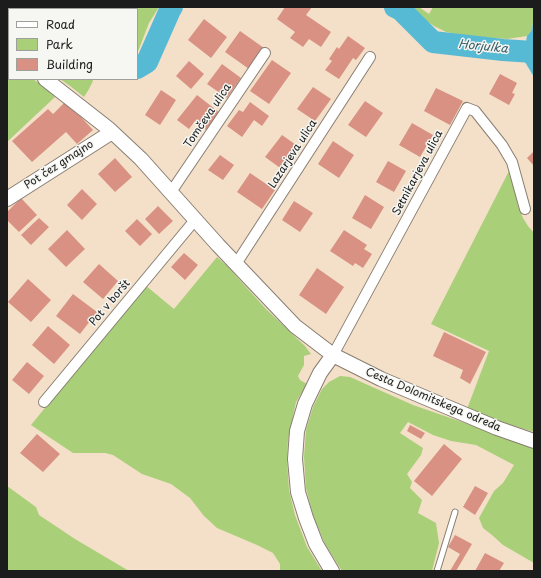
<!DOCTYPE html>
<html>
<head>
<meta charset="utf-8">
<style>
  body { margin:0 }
  #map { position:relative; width:541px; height:578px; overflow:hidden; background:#f4e0c9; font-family:"Playpen Sans",sans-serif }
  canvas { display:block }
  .frame { position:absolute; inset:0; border:8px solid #1c1c1c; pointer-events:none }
  .legend { position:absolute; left:8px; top:8px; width:130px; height:72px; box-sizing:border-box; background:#f6f6f2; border:1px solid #9f9f9c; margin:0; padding:5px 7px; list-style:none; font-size:12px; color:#1c1c1c }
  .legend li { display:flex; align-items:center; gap:8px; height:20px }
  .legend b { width:20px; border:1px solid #9f9f9c }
</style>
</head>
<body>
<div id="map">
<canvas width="541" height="578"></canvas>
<div class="frame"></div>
<ul class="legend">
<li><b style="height:5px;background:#fff"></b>Road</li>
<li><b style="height:11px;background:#a9cf79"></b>Park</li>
<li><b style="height:11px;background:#d89182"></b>Building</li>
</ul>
</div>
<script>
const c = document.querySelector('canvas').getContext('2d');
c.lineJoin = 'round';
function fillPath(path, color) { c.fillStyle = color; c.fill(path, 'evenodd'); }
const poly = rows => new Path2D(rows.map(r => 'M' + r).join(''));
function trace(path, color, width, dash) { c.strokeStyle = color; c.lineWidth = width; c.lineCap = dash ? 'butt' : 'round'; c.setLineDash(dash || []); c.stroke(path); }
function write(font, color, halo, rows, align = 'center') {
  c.font = font + ' "Playpen Sans",sans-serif'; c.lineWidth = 3; c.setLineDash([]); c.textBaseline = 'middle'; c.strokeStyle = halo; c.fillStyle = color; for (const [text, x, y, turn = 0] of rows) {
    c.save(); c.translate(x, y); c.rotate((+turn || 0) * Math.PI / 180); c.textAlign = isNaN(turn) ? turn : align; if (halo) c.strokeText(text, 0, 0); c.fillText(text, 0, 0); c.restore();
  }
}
const green = poly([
  [25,7,159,7,149,23,137,54,137,9,29,9],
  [406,7,419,7,429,14,433,7,534,7,534,14,532,30,527,36,507,39,466,36,446,32,434,26],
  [7,61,9,62,9,79,33,79,46,88,55,97,7,142],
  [60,79,92,79,93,81,89,89,84,97,70,86],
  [510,169,518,206,523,218,528,226,534,233,534,432,502,422,467,409,489,351,431,324],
  [217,257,227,266,266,309,305,346,311,354,304,356,304,365,298,376,300,380,307,384,296,402,288,440,287,461,289,490,295,515,307,547,322,571,280,571,280,564,273,553,257,545,217,528,204,516,190,498,171,484,142,474,113,455,105,453,73,453,31,425,145,285,174,309],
  [340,376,350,377,413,405,534,447,534,563,503,545,492,535,483,528,479,518,494,491,503,483,514,465,476,445,451,441,433,435,408,422,400,433,423,448,421,455,407,474,412,482,410,488,422,500,418,513,436,523,439,543,432,571,342,571,325,544,313,516,306,488,304,457,306,430,313,407,322,389,329,382],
  [7,486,36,507,39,515,75,539,129,571,7,571]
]);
const water = poly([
  [534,14,534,77,525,62,524,52,527,36,532,30]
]);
const river = poly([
  [395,7,401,10,433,42,503,50,533,52],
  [7,32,9,32],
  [137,68,147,62,170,10,172,7]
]);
const building = poly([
  [285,7,312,7,306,15,331,32,321,47,309,39,303,47,290,38,295,32,277,19],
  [204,19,227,37,211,58,188,40],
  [240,31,264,48,249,69,225,52],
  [348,36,365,48,356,60,353,58,339,79,325,70,332,61,329,59,337,47,339,49],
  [272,60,291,73,269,104,250,91],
  [189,61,204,74,191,89,176,76],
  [222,64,241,78,227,98,207,84],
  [500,74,517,83,512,93,515,94,509,105,489,94],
  [313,87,331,99,315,121,297,109],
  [436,88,463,101,450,125,424,111],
  [161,90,176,100,160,125,145,115],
  [197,95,220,113,206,130,195,121,189,129,177,120],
  [365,101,383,113,366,137,348,125],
  [250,102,269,116,262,126,254,120,242,137,227,126,239,110,243,112],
  [64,103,81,117,93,130,77,144,66,132,32,162,12,141,48,109,53,114],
  [412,123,433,135,420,157,399,145],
  [282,135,299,147,283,170,265,157],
  [333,141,354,155,339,178,318,164],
  [534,151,534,166,527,158],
  [220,155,234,165,223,180,208,170],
  [115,158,132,177,115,192,98,174],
  [388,161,406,171,394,192,376,182],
  [250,173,275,190,262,209,237,192],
  [82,189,97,204,82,220,67,205],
  [365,195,384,207,371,229,352,218],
  [21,198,37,215,19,232,7,220,7,212],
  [294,201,313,213,300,232,282,220],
  [158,206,173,221,159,234,145,219],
  [39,218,49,227,31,245,21,235],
  [137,219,152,234,140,246,125,231],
  [67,230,85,249,66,267,48,249],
  [344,230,367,245,364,249,372,254,363,268,355,263,353,266,330,251],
  [184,253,198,265,185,280,171,267],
  [99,264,118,281,103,299,83,282],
  [317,268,344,287,326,314,299,295],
  [28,279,51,300,31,322,8,302],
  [73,294,97,312,80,334,56,316],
  [48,326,70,345,54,364,32,345],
  [444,332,486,352,470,384,460,378,463,370,433,356],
  [27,362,44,376,29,394,12,380],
  [410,425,425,433,421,439,407,431],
  [37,434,60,454,43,472,20,453],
  [444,444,462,459,432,496,414,481],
  [475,486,488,493,475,515,463,507],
  [455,535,472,544,456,571,450,571,460,554,448,547],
  [485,553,504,563,499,571,475,571]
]);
const lane = poly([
  [437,571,455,512]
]);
const street = poly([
  [171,192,265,53],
  [236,264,370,57],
  [333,355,467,108,475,111,502,145,512,162,525,209],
  [44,402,195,220]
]);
const secondary = poly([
  [7,51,9,53],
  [45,79,109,129,141,159,218,245,295,326,333,355,381,379,497,428,534,441],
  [7,199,112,132],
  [332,571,316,544,306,518,298,492,295,459,297,431,305,404,320,373,333,355]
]);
const streetNames = [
  ["Tomčeva ulica",208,116,-56],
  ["Lazarjeva ulica",293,154,-57],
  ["Pot čez gmajno",59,165,-33],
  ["Setnikarjeva ulica",418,173,-62],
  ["Pot v boršt",110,303,-50],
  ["Cesta Dolomitskega odreda",433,400,23]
];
const waterNames = [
  ["Horjulka",483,47,6]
];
fillPath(green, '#a9cf79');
fillPath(water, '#57bad5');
trace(river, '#57bad5', 22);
fillPath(building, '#d89182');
trace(lane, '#887e72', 7);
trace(street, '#887e72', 12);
trace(secondary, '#887e72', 16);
trace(lane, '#fff', 5);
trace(street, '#fff', 10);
trace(secondary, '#fff', 14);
write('11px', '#1c1c1c', '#f6f6f2', streetNames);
write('italic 12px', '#345b66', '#f6f6f2', waterNames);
</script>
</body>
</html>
